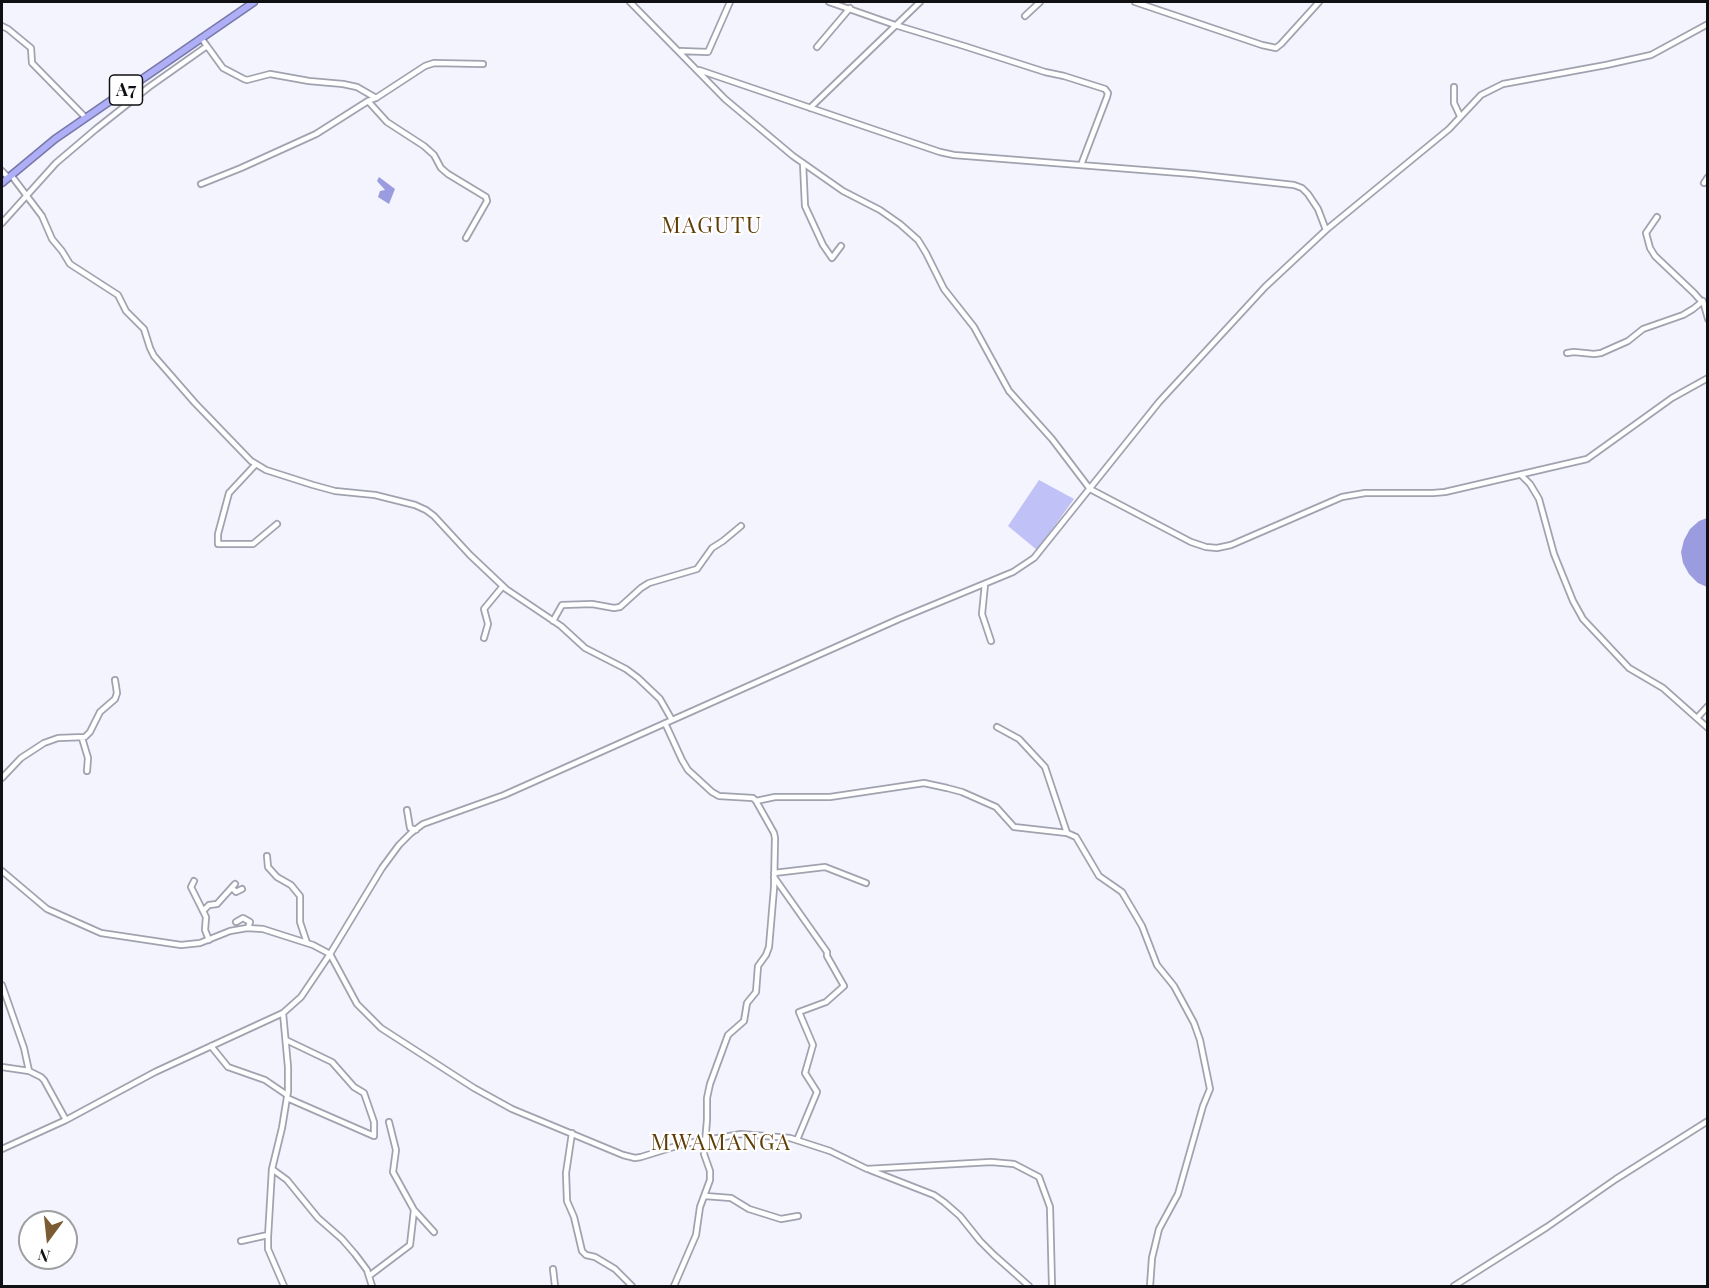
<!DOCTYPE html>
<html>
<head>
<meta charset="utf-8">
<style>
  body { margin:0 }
  #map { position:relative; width:1709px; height:1288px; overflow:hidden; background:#f3f4fd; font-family:"Playfair Display",serif }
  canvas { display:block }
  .frame { position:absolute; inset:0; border:3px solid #101014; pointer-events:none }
  .north { position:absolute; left:18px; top:1210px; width:60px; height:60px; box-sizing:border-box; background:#fff; border:2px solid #9f9fa1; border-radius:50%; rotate:195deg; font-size:16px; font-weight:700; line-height:24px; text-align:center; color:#101014 }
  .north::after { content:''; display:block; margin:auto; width:21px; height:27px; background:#7b5b31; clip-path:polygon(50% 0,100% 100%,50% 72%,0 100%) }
</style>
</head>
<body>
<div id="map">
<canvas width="1709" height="1288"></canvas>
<div class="frame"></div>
<div class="north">N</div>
</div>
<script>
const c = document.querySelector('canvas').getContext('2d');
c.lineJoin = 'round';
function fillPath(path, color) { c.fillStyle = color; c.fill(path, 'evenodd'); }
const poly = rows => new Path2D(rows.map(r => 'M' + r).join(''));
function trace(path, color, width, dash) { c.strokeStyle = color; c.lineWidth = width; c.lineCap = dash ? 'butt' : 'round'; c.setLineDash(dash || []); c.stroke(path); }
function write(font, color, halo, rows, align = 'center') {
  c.font = font + ' "Playfair Display",serif'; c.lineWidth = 4.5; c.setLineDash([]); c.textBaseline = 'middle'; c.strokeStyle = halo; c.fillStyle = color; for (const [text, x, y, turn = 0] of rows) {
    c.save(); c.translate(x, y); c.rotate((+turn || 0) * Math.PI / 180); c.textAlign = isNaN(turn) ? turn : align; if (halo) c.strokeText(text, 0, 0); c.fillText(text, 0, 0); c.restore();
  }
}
const green = poly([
  [1039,480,1074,499,1037,550,1008,526]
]);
const water = poly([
  [379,177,395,189,389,204,378,197,380,191,385,190,377,181],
  [1707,518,1707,587,1698,583,1689,574,1683,563,1681,552,1684,540,1690,529,1699,521]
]);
const minor = poly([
  [630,2,725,99,793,156,843,191,880,210,900,224,918,240,926,253,944,289,974,327,1009,391,1052,439,1090,489,1191,542,1206,547,1217,548,1231,545,1342,497,1365,493,1433,493,1445,492,1587,459,1672,398,1708,378],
  [829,2,895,25,964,46,1045,72,1064,76,1105,89,1108,93,1107,97,1081,165],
  [1135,2,1262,45,1276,48,1281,44,1319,2],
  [1025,16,1040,2],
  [2,26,8,29,31,48,32,63,85,117],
  [207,46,223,68,244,79,247,80,270,74,309,81,343,84,357,87,376,98],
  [817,47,850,8],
  [680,51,708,52,730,2],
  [699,70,940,152,954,155,1193,174,1294,185,1302,188,1308,194,1318,209,1326,230],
  [1454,87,1454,103,1460,116],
  [368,101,387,122,424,146,434,155,441,168,448,174,486,197,487,201,466,238],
  [810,108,920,2],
  [803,163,805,206,823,245,832,258,841,246],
  [2,171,8,177],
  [11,175,42,216,52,239,62,251,70,264,118,295,126,311,144,329,150,348,154,356,195,403,251,461,266,470,313,485,335,491,375,495,415,505,426,510,434,516,470,555,506,589,561,626,585,648,626,669,638,678,660,699,672,720],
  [1704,183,1708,177],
  [201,184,241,168,316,134,368,101,376,98,425,66,434,63,483,64],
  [1657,217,1646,233,1650,248,1655,256,1694,293,1701,301],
  [2,223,56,163,96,129,149,87,207,46,201,38],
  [1567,353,1574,352,1594,354,1601,353,1628,341,1643,329,1683,315,1693,309,1703,301,1708,319],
  [256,464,229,493,218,534,218,544,253,544,277,524],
  [1521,475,1530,484,1539,499,1554,554,1573,601,1583,619,1629,668,1663,688,1708,728],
  [985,584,982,614,991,641],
  [553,621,562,605,592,604,614,608,620,607,641,588,649,583,697,569,712,548,723,541,741,526],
  [484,638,488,624,484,609,503,586],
  [1697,718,1708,706],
  [665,723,682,760,688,770,712,792,719,796,753,798,756,801,774,833,775,838,774,888,769,947,766,955,758,966,756,992,747,1003,744,1021,728,1035,710,1084,707,1098,707,1120,704,1154,710,1171,710,1180,700,1207,696,1235,674,1286],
  [997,727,1019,739,1045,767,1067,833],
  [82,738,88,758,87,771],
  [2,778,21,758,44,743,58,738,85,737,90,732,100,712,115,699,117,693,115,680],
  [756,801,775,797,830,797,924,783,947,788,962,792,996,807,1014,827,1067,833,1076,837,1099,876,1122,892,1142,926,1157,965,1174,986,1194,1023,1200,1040,1210,1089,1203,1106,1178,1194,1159,1229,1152,1258,1150,1286],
  [407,810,410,828,416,830],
  [267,856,268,867,277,877,291,885,300,896,300,922,307,943],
  [2,871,47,909,101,933,181,945,200,943,230,931,247,928,263,929,313,945,330,954,382,868,399,845,411,833,423,824,504,795,899,619,1013,572,1034,558,1159,402,1265,287,1326,230,1449,129,1481,95,1503,84,1606,65,1651,55,1708,24],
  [774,873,825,867,866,883],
  [774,877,827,952,827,956,844,986,826,1002,799,1012,813,1045,805,1073,817,1092,797,1140],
  [194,881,191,887,206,917,205,930,209,940],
  [232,888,236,892,242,889],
  [203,911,209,905,217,904,235,884],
  [236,922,243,918,250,922,248,928],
  [2,985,24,1048,29,1071],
  [283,1013,288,1067,288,1091,282,1128,272,1169,268,1237,268,1249,284,1286],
  [286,1040,332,1062,354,1087,364,1093,374,1122,374,1136,287,1098],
  [211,1046,228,1067,265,1080,287,1095],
  [2,1067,29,1071,41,1077,44,1080,66,1120],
  [572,1133,566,1173,567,1201,574,1217,582,1251,586,1255,595,1257,615,1269,632,1286],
  [2,1149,66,1120,155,1072,283,1013,301,997,330,954,357,1004,381,1028,474,1088,512,1109,623,1155,635,1158,641,1157,683,1144,741,1134,790,1138,830,1151,867,1169,991,1162,1014,1164,1039,1177,1050,1207,1052,1286],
  [272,1169,287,1180,318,1218,342,1239,355,1254,367,1270,372,1286],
  [870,1170,934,1195,944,1202,960,1216,980,1241,994,1255,1029,1286],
  [705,1196,731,1198,749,1209,781,1219,798,1216],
  [414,1210,434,1232],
  [241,1241,268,1235],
  [369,1276,410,1245,414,1210,393,1172,396,1150,389,1122],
  [554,1277,553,1269,555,1286],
  [1454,1286,1547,1227,1616,1179,1708,1121]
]);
const highway = poly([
  [2,183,55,139,254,2]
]);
const shields = [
  [126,90,33]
];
const shieldNames = [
  ["A7",126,90]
];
const quarterNames = [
  ["MAGUTU",712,226],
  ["MWAMANGA",721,1143]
];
fillPath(green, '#c0c1f6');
fillPath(water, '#9b9cdf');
trace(minor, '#a1a2af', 8);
trace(highway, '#7777a8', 9);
trace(minor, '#fff', 4.5);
trace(highway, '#aeaff7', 6);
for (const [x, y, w] of shields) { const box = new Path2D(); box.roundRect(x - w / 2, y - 15, w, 30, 4.5); c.fillStyle = '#fff'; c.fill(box); trace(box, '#101014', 1.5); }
write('bold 18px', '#101014', null, shieldNames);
c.letterSpacing = '1.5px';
write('22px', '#5e3c04', '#fff', quarterNames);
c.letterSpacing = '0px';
</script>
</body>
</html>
